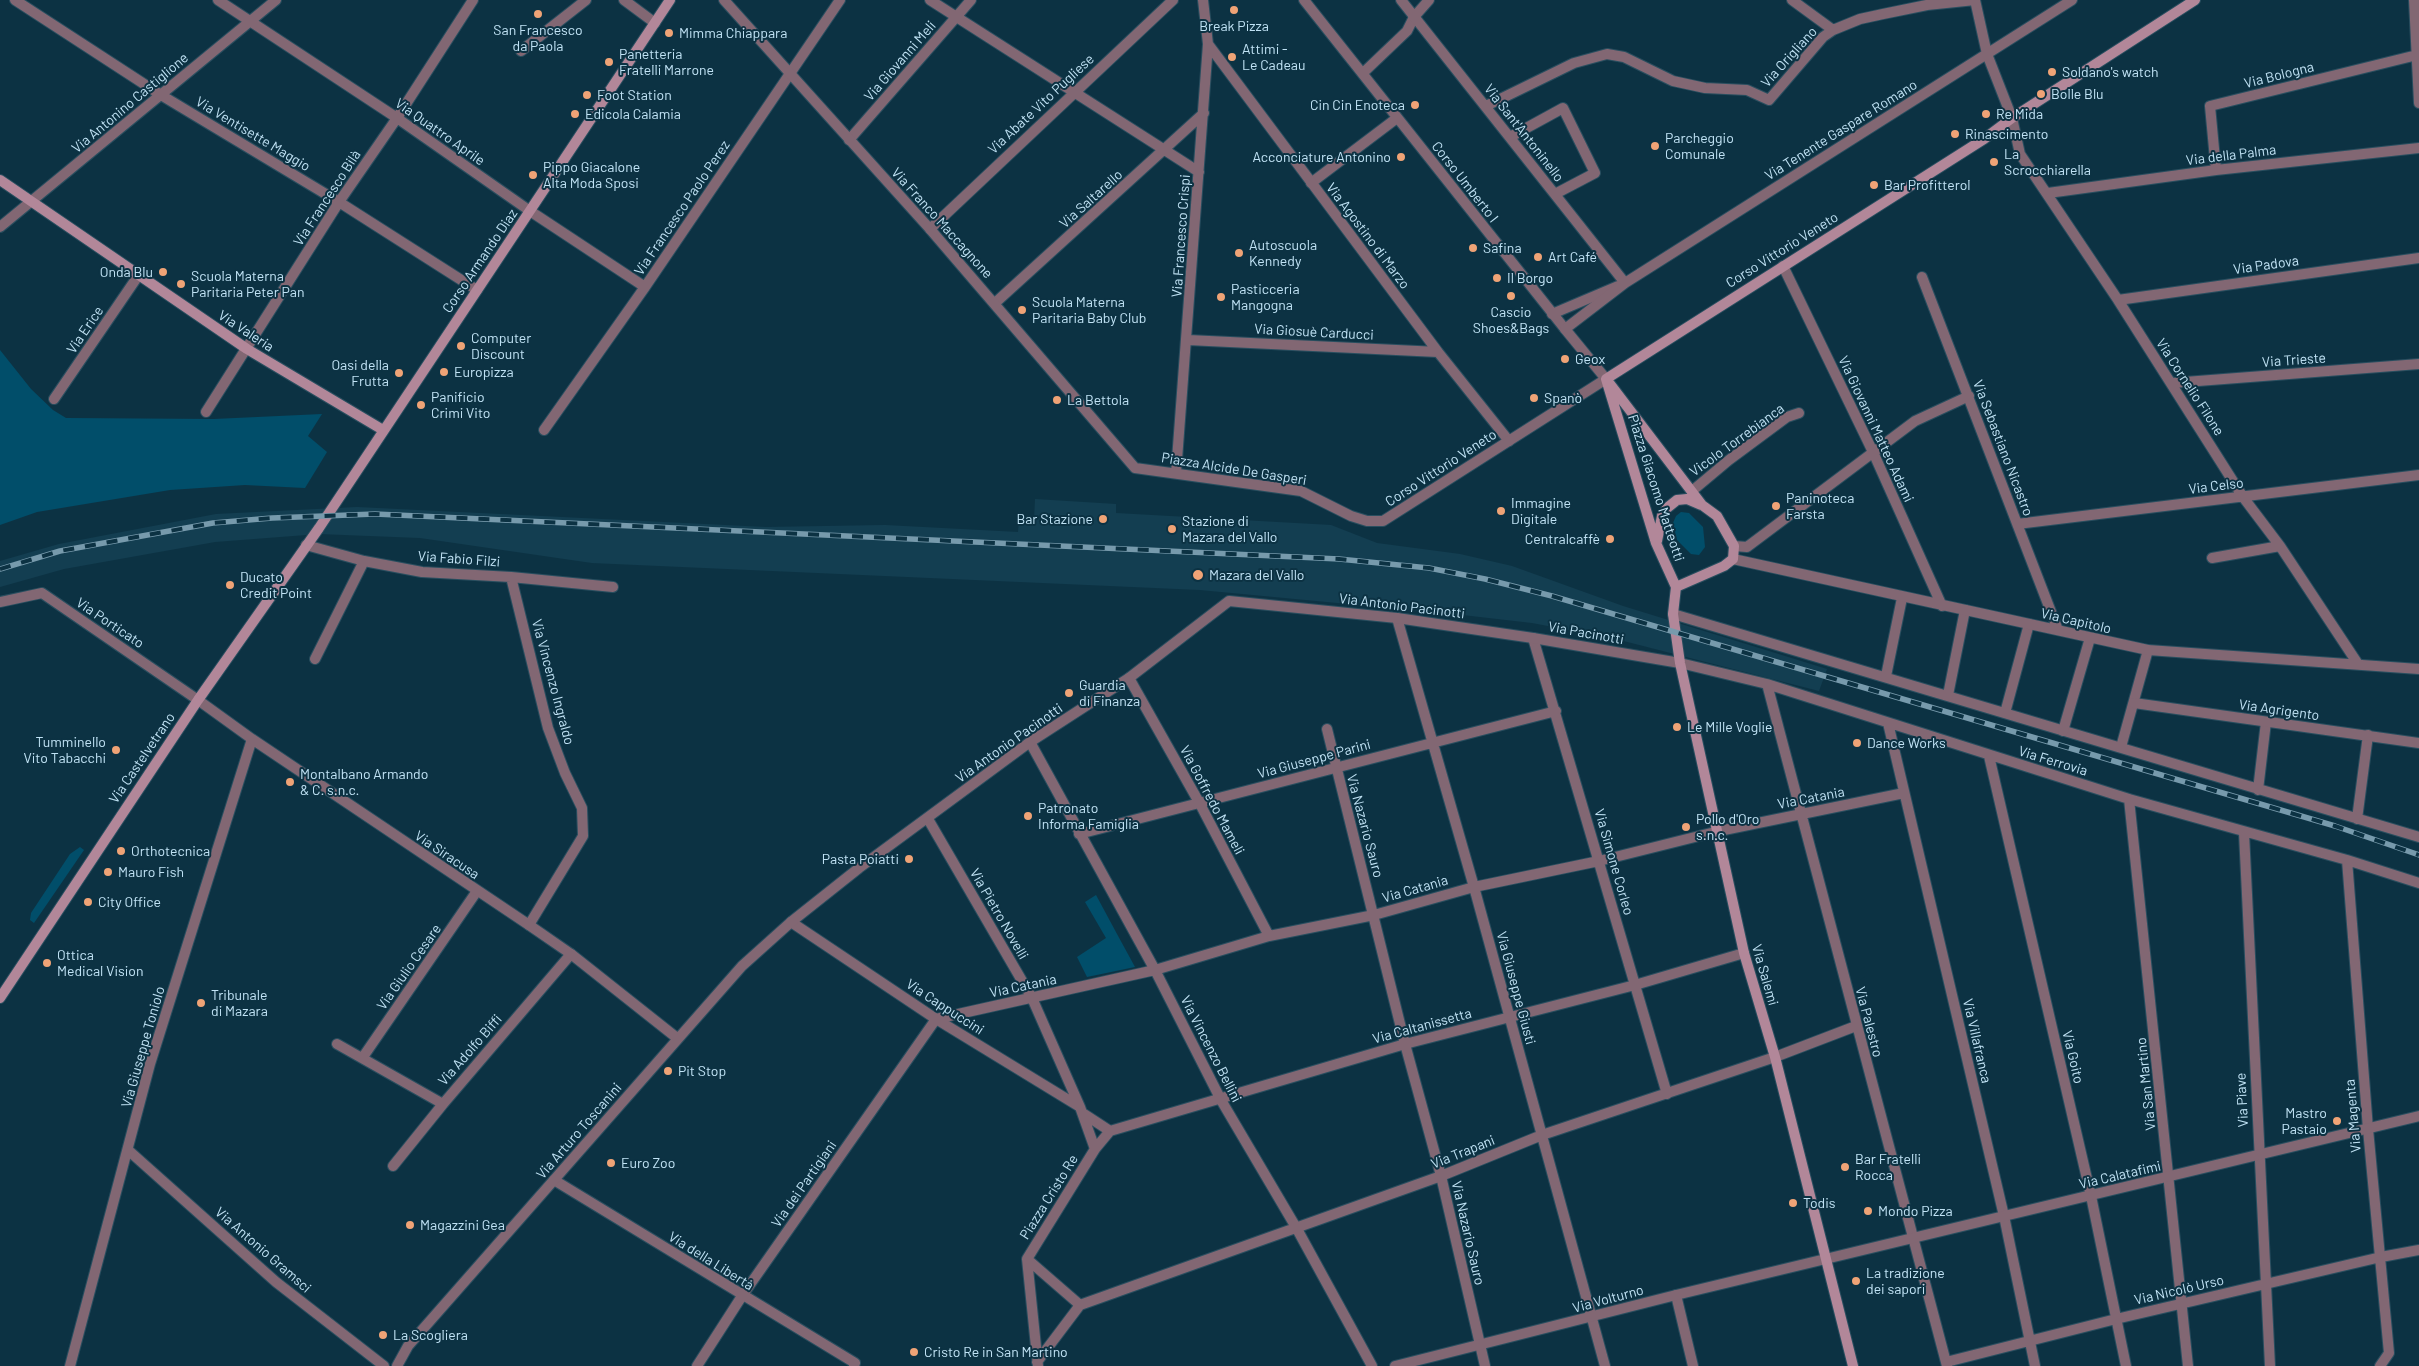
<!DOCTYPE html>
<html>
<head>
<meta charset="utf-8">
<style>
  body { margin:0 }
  canvas { display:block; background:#0c3243 }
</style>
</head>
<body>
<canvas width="2419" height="1366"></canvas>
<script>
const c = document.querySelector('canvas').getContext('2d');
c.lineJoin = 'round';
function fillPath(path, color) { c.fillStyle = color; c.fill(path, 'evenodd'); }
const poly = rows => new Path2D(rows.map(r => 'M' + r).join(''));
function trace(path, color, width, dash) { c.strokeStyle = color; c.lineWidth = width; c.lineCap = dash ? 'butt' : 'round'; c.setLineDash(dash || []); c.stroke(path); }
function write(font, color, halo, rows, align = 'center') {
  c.font = font + ' Barlow,sans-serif'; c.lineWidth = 4; c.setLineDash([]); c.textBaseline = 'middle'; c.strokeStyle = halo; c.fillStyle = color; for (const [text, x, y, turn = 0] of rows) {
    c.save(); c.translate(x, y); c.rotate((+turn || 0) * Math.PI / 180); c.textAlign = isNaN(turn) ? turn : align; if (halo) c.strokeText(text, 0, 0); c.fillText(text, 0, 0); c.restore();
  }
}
const built = poly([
  [1035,499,1116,504,1116,513,1331,525,1377,543,1460,554,1512,566,1623,606,1827,669,1819,691,1612,638,1532,623,1454,614,1200,590,592,563,420,538,319,534,215,542,64,569,0,587,0,561,59,544,216,514,357,507,766,527,885,525,1018,532,1019,520,1034,521]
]);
const green = poly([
  [0,350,31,389,53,410,66,418,214,419,322,414,308,436,327,452,305,488,245,485,170,490,37,512,0,525],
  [1681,512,1689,513,1703,527,1705,547,1699,555,1691,554,1677,540,1673,523,1676,516],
  [80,847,84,850,34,923,30,920,31,913,70,854],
  [1096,895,1117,934,1135,967,1087,977,1077,957,1106,938,1085,902]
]);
const pedestrian = poly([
  [1304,0,1565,329],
  [1364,72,1407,31,1414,17],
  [1311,183,1397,118],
  [1552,314,1618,286],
  [1692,491,1729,460,1787,417,1799,413],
  [1673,614,2419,837],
  [1886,676,1902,598],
  [1948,695,1965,610],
  [2005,713,2029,624],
  [2121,747,2148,650],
  [2258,790,2266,722],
  [2357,819,2368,735]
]);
const minor = poly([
  [15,0,161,95,339,202,477,290],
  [218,0,397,118,530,211,645,287],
  [624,0,655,23],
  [930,0,1199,172],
  [1401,0,1625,283],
  [1792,0,1833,30],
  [1975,0,1987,54,2012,118,2020,154,2118,300,2243,497,2280,546,2358,664],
  [2414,0,2419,103],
  [1414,17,1429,0],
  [1208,44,1438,352,1509,441],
  [521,51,586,0],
  [1486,106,1574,63,1607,54,1624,57,1673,81,1705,88,1747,90,1769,100,1823,37,1833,30,1860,19,1883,14,1927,5,1975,0],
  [1510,137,1563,108,1595,173,1555,194],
  [849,140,971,0],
  [2216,170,2210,106,2417,55],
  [2048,193,2216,170,2419,148],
  [0,227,276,0],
  [930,229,1173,0],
  [1783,266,1873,452,1942,606],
  [1922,277,2058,630],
  [2118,300,2419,258],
  [995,303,1204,113],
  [1188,340,1438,352],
  [1606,379,1565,329,1625,283,2072,0],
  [2172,383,2419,364],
  [54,399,138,276],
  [206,412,339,202,397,118,473,0],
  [544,430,645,287,840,0],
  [1176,473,1208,44,1203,0],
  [2017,524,2419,475],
  [306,545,364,561,422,572,511,577,613,587],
  [1734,546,1747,547,1915,421,1969,396],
  [2212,558,2280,546],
  [1733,559,2148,650,2419,669],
  [511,577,548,728,565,773,582,808,583,836,529,925],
  [0,602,42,593,198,700],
  [1397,618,1474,887,1605,1366],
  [1533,638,1667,1094],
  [315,659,364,561],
  [1680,663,1767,684,2129,799,2347,860,2419,883],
  [1129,678,1200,804,1269,936],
  [1767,684,1947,1366],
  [2134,703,2419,743],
  [1888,723,2004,1216,2035,1366],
  [1327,729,1405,1044,1441,1176,1485,1366],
  [2063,731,2090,638],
  [1030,742,1155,970,1221,1100,1297,1229,1372,1366],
  [1989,756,2091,1196,2126,1366],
  [2129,799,2188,1366],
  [928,819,1032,998,1080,1107],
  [2244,833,2270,1366],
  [1079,834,1556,711],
  [2347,860,2368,1129,2389,1353,2380,1366],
  [791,922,936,1019,1080,1107,1095,1149,1027,1259,1038,1366],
  [337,1044,443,1104],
  [363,1057,477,891],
  [1084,1114,1110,1131],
  [1110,1131,1405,1044,1635,985,1744,953],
  [1095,1149,1110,1131],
  [128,1150,276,1282,384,1366],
  [393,1166,443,1104,571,954],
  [554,1180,855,1363,854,1366],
  [1027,1259,1080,1305],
  [1676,1295,1693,1366],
  [1080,1305,1441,1176,1542,1135,1775,1057,1856,1026],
  [1037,1362,1080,1305],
  [1946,1362,2116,1319,2381,1257,2419,1250],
  [697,1366,742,1296,936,1019,1155,970,1269,936,1374,915,1474,887,1599,861,1719,831,1904,793]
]);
const tertiary = poly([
  [724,0,930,229,1135,468,1301,491,1351,516,1367,521,1383,521,1606,379],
  [198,700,252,739,529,925,571,954,677,1038],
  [70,1366,150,1064,252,739],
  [397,1366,408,1346,742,966,791,922,859,868,1030,742,1129,678,1229,601,1397,618,1533,638,1680,663],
  [1395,1366,1676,1295,2419,1116]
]);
const secondary = poly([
  [0,180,247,349,383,430],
  [1606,379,1656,543,1676,587,1673,614,1680,663,1744,953,1775,1057,1853,1366],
  [1606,379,1984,139,2012,118,2195,0],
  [1610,384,1702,505,1717,516,1734,546,1733,559,1724,566,1676,587],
  [1657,541,1662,516,1667,508,1677,500,1687,499,1701,505],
  [0,998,198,700,319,528,670,0]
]);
const rail = poly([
  [0,569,60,551,213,523,272,518,375,514,1339,559,1429,568,1485,579,1552,596,2335,826,2419,855]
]);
const markers = [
  [1234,10,5,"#efa376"],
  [538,14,5,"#efa376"],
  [669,33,5,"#efa376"],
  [1232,57,5,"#efa376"],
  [609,62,5,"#efa376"],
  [2052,72,5,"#efa376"],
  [2041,94,5,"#efa376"],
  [587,95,5,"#efa376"],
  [1415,105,5,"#efa376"],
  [575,114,5,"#efa376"],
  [1986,114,5,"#efa376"],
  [1955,134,5,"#efa376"],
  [1655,146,5,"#efa376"],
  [1401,157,5,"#efa376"],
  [1994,162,5,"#efa376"],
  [533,175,5,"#efa376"],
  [1874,185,5,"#efa376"],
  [1473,248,5,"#efa376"],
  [1239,253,5,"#efa376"],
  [1538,257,5,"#efa376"],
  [163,272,5,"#efa376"],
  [1497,278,5,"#efa376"],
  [181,284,5,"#efa376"],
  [1511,296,5,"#efa376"],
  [1221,297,5,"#efa376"],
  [1022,310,5,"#efa376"],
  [461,346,5,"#efa376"],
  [1565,359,5,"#efa376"],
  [444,372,5,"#efa376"],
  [399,373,5,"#efa376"],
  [1534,398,5,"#efa376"],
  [1057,400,5,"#efa376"],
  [421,405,5,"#efa376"],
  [1776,506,5,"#efa376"],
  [1501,511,5,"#efa376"],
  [1103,519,5,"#efa376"],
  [1172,529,5,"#efa376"],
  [1610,539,5,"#efa376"],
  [1198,575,6,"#efa376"],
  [230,585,5,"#efa376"],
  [1069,693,5,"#efa376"],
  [1677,727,5,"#efa376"],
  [1857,743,5,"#efa376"],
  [116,750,5,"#efa376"],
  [290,782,5,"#efa376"],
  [1028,816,5,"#efa376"],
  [1686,827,5,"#efa376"],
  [121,851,5,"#efa376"],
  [909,859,5,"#efa376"],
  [108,872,5,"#efa376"],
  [88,902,5,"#efa376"],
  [47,963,5,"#efa376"],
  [201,1003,5,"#efa376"],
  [668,1071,5,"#efa376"],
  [2337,1121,5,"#efa376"],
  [611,1163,5,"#efa376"],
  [1845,1167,5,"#efa376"],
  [1793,1203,5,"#efa376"],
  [1868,1211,5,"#efa376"],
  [410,1225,5,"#efa376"],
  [1856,1281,5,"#efa376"],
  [383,1335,5,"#efa376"],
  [914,1352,5,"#efa376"]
];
const poiNames = [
  ["Break Pizza",1234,26,"center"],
  ["San Francesco",538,30,"center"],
  ["da Paola",538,46,"center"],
  ["Mimma Chiappara",679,33],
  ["Attimi -",1242,49],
  ["Le Cadeau",1242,65],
  ["Panetteria",619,54],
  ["Fratelli Marrone",619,70],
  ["Soldano's watch",2062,72],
  ["Bolle Blu",2051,94],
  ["Foot Station",597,95],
  ["Cin Cin Enoteca",1405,105,"right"],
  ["Edicola Calamia",585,114],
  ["Re Mida",1996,114],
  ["Rinascimento",1965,134],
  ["Parcheggio",1665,138],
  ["Comunale",1665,154],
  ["La",2004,154],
  ["Scrocchiarella",2004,170],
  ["Acconciature Antonino",1391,157,"right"],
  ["Pippo Giacalone",543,167],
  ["Alta Moda Sposi",543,183],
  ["Bar Profitterol",1884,185],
  ["Autoscuola",1249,245],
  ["Kennedy",1249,261],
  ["Safina",1483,248],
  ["Art Café",1548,257],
  ["Onda Blu",153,272,"right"],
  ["Scuola Materna",191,276],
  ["Paritaria Peter Pan",191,292],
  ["Il Borgo",1507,278],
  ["Pasticceria",1231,289],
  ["Mangogna",1231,305],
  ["Scuola Materna",1032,302],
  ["Paritaria Baby Club",1032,318],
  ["Cascio",1511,312,"center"],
  ["Shoes&Bags",1511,328,"center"],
  ["Computer",471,338],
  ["Discount",471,354],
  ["Geox",1575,359],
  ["Oasi della",389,365,"right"],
  ["Frutta",389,381,"right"],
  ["Europizza",454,372],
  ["Panificio",431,397],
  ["Crimi Vito",431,413],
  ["Spanò",1544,398],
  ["La Bettola",1067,400],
  ["Paninoteca",1786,498],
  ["Farsta",1786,514],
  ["Immagine",1511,503],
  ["Digitale",1511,519],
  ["Bar Stazione",1093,519,"right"],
  ["Stazione di",1182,521],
  ["Mazara del Vallo",1182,537],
  ["Centralcaffè",1600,539,"right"],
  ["Mazara del Vallo",1209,575],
  ["Ducato",240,577],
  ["Credit Point",240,593],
  ["Guardia",1079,685],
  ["di Finanza",1079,701],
  ["Le Mille Voglie",1687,727],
  ["Tumminello",106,742,"right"],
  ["Vito Tabacchi",106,758,"right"],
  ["Dance Works",1867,743],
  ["Montalbano Armando",300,774],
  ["& C. s.n.c.",300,790],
  ["Patronato",1038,808],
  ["Informa Famiglia",1038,824],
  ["Pollo d'Oro",1696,819],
  ["s.n.c.",1696,835],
  ["Orthotecnica",131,851],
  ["Pasta Poiatti",899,859,"right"],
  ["Mauro Fish",118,872],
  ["City Office",98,902],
  ["Ottica",57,955],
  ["Medical Vision",57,971],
  ["Tribunale",211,995],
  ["di Mazara",211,1011],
  ["Pit Stop",678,1071],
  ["Mastro",2327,1113,"right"],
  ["Pastaio",2327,1129,"right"],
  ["Bar Fratelli",1855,1159],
  ["Rocca",1855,1175],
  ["Euro Zoo",621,1163],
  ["Todis",1803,1203],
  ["Mondo Pizza",1878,1211],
  ["Magazzini Gea",420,1225],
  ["La tradizione",1866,1273],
  ["dei sapori",1866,1289],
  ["La Scogliera",393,1335],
  ["Cristo Re in San Martino",924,1352]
];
const streetNames = [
  ["Via Origliano",1789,57,-48],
  ["Via Giovanni Meli",900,61,-49],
  ["Via Bologna",2279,75,-14],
  ["Via Antonino Castiglione",130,103,-40],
  ["Via Abate Vito Pugliese",1041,104,-43],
  ["Via Tenente Gaspare Romano",1841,130,-32],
  ["Via Quattro Aprile",440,132,35],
  ["Via Sant'Antoninello",1524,133,52],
  ["Via Ventisette Maggio",253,134,31],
  ["Via della Palma",2231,155,-7],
  ["Corso Umberto I",1465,182,52],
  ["Via Francesco Bilà",327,198,-57],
  ["Via Saltarello",1091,199,-42],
  ["Via Francesco Paolo Perez",682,208,-56],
  ["Via Franco Maccagnone",942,223,48],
  ["Via Francesco Crispi",1181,236,-86],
  ["Via Agostino di Marzo",1368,236,53],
  ["Corso Vittorio Veneto",1782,250,-32],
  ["Corso Armando Diaz",480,261,-56],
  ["Via Padova",2266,265,-8],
  ["Via Erice",85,330,-56],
  ["Via Valeria",246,331,33],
  ["Via Giosuè Carducci",1314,332,3],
  ["Via Trieste",2294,360,-4],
  ["Via Cornelio Filone",2190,387,57],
  ["Via Giovanni Matteo Adami",1876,429,65],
  ["Vicolo Torrebianca",1737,440,-36],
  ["Via Sebastiano Nicastro",2003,448,69],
  ["Corso Vittorio Veneto",1441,468,-33],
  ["Piazza Alcide De Gasperi",1234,469,9],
  ["Via Celso",2216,486,-7],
  ["Piazza Giacomo Matteotti",1656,488,72],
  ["Via Fabio Filzi",459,559,4],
  ["Via Antonio Pacinotti",1402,606,7],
  ["Via Capitolo",2076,621,13],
  ["Via Porticato",110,623,34],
  ["Via Pacinotti",1586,633,10],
  ["Via Vincenzo Ingraldo",553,682,75],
  ["Via Agrigento",2279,710,8],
  ["Via Antonio Pacinotti",1009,743,-35],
  ["Via Castelvetrano",142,758,-56],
  ["Via Giuseppe Parini",1314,759,-15],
  ["Via Ferrovia",2053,761,17],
  ["Via Catania",1811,798,-11],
  ["Via Goffredo Mameli",1212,800,62],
  ["Via Nazario Sauro",1365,826,75],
  ["Via Siracusa",447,855,34],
  ["Via Simone Corleo",1614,862,74],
  ["Via Catania",1415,889,-16],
  ["Via Pietro Novelli",999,914,60],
  ["Via Giulio Cesare",409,967,-55],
  ["Via Salemi",1765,975,74],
  ["Via Catania",1023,986,-12],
  ["Via Giuseppe Giusti",1516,988,75],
  ["Via Cappuccini",945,1007,33],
  ["Via Palestro",1869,1022,75],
  ["Via Caltanissetta",1422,1026,-15],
  ["Via Villafranca",1977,1041,77],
  ["Via Giuseppe Toniolo",143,1047,-74],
  ["Via Vincenzo Bellini",1211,1049,63],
  ["Via Adolfo Biffi",470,1050,-49],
  ["Via Goito",2073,1057,77],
  ["Via San Martino",2146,1084,-96],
  ["Via Piave",2242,1100,-93],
  ["Via Magenta",2353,1116,-95],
  ["Via Arturo Toscanini",579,1131,-49],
  ["Via Trapani",1463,1152,-22],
  ["Via Calatafimi",2120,1175,-13],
  ["Via dei Partigiani",804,1184,-55],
  ["Piazza Cristo Re",1049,1197,-58],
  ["Via Nazario Sauro",1468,1233,77],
  ["Via Antonio Gramsci",263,1250,41],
  ["Via della Libertà",711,1261,32],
  ["Via Nicolò Urso",2179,1290,-13],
  ["Via Volturno",1608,1299,-15]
];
fillPath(built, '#133e51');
fillPath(green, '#014e6a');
trace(pedestrian, '#294e5f', 12);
trace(minor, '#294e5f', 12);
trace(tertiary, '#294e5f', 12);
trace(secondary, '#294e5f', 12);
trace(pedestrian, '#826773', 10);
trace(minor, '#826773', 10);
trace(tertiary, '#826773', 10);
trace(secondary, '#b28799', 10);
trace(rail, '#779aac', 5.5);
trace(rail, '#0c3243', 4, [11]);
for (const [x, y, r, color] of markers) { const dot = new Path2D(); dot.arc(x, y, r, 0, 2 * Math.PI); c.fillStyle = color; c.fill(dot); trace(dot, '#0c3243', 2); }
write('14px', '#c1e3f5', '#0c3243', poiNames, 'left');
write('14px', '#c1e3f5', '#0c3243', streetNames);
</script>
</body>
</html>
